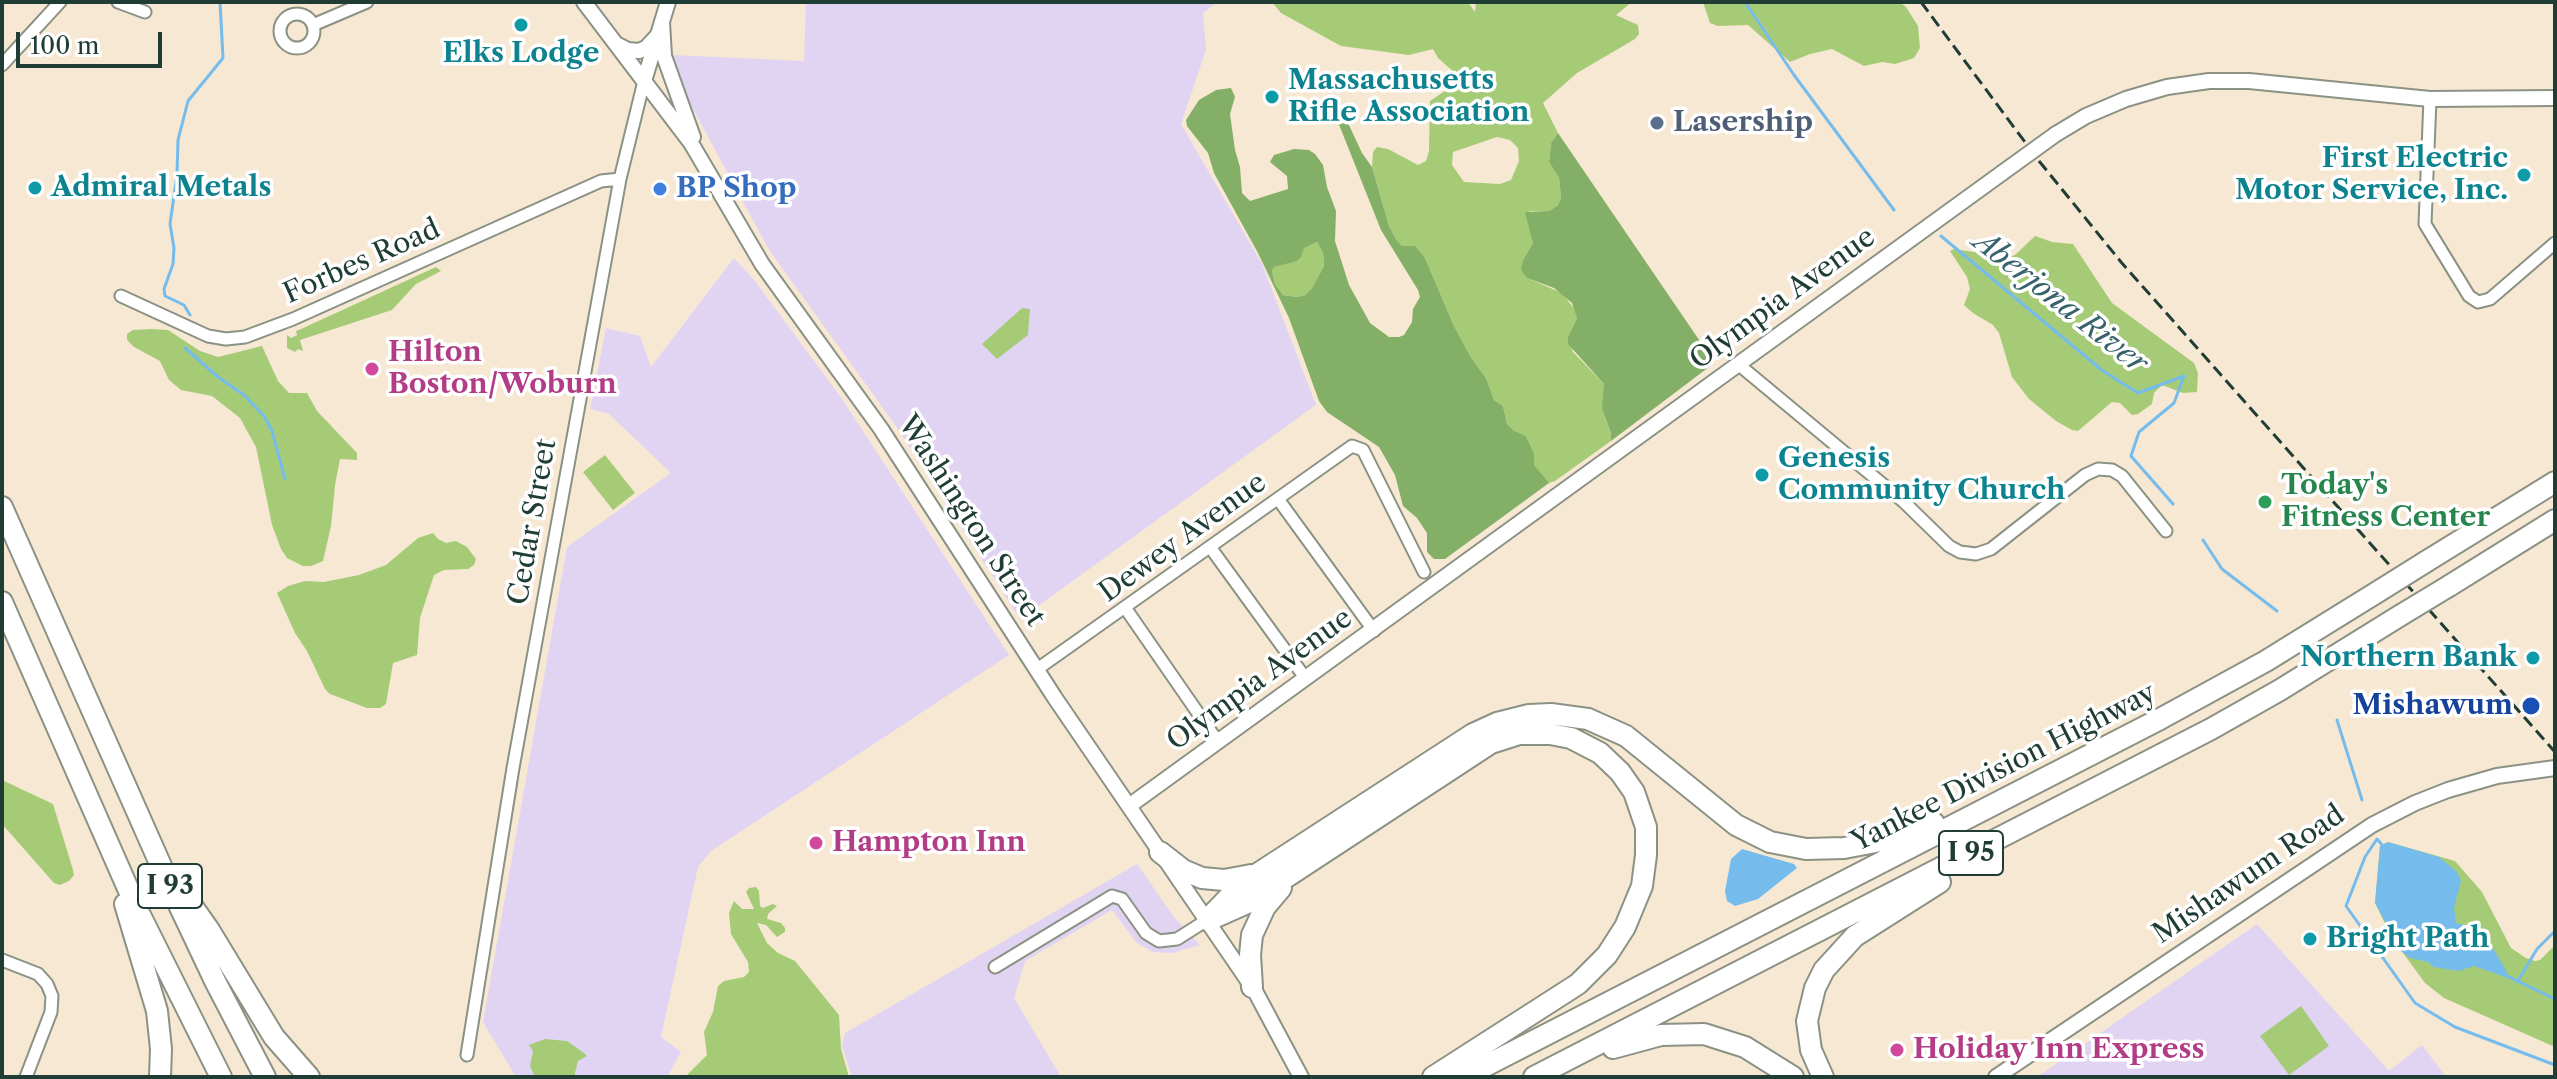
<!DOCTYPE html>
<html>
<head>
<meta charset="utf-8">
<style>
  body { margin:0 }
  #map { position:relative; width:2557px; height:1079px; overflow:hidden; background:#f7e8d4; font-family:"Libre Caslon Text",serif }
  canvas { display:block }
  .frame { position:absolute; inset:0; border:4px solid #1f3d34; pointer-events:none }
  .scale { position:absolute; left:16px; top:32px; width:146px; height:36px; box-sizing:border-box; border:4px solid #1f3d34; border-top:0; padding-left:10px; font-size:24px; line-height:28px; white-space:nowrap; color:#1f3d34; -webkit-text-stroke:6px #fff; paint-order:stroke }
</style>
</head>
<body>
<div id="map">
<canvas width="2557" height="1079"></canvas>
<div class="frame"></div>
<div class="scale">100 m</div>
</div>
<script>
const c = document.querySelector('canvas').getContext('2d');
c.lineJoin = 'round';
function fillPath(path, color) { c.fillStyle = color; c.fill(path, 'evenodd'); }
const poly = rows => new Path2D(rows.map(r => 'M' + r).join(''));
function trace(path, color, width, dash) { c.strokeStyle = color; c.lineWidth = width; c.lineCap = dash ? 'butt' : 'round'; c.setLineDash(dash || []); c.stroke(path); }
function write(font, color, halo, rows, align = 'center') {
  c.font = font + ' "Libre Caslon Text",serif'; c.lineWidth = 7; c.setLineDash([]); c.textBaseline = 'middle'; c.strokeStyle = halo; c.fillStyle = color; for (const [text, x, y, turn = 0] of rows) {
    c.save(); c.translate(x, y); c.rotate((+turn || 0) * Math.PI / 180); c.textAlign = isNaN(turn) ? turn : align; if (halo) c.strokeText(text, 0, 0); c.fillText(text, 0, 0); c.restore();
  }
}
const built = poly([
  [806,2,1218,2,1203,13,1206,50,1181,124,1262,264,1316,405,1020,619,896,426,769,250,684,92,674,63,672,55,804,61],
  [734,258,755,281,842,399,1009,655,711,851,698,867,661,1037,681,1052,667,1077,516,1077,483,1022,567,547,671,473,609,414,590,409,606,328,640,336,651,367],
  [1137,864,1174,917,1200,945,1172,953,1153,952,1137,943,1112,910,1025,961,1014,998,1061,1077,852,1077,842,1046,845,1033],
  [2257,924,2389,1071,2422,1045,2446,1077,2037,1077]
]);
const green = poly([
  [1272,2,1468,2,1475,12,1476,2,1632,2,1616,15,1638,25,1639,34,1635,39,1577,73,1543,103,1558,133,1551,143,1549,162,1559,178,1561,198,1558,205,1549,211,1529,211,1533,243,1523,260,1527,278,1562,293,1576,311,1577,318,1568,337,1573,352,1604,384,1605,417,1611,435,1611,441,1555,481,1549,483,1540,475,1534,465,1534,453,1526,436,1514,432,1507,424,1503,406,1494,400,1486,378,1472,359,1454,326,1425,258,1411,246,1402,246,1396,239,1389,226,1372,167,1373,152,1377,147,1388,149,1418,165,1426,161,1429,151,1430,101,1454,85,1457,78,1455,73,1438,58,1433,49,1409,55,1341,46,1281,13],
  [1497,137,1510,140,1518,148,1519,161,1511,180,1500,184,1464,182,1452,165,1453,152],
  [1703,2,1899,2,1906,7,1918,26,1920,48,1914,58,1895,64,1882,62,1864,66,1832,49,1810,54,1790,62,1748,25,1718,26,1710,23],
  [2035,236,2052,242,2073,244,2112,303,2194,363,2198,373,2197,392,2183,393,2162,385,2154,393,2152,404,2138,414,2132,415,2120,403,2112,402,2078,431,2072,430,2056,421,2029,399,2012,377,1999,333,1993,325,1973,313,1964,305,1970,289,1967,277,1950,251,1954,249,2008,257,2015,255],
  [1317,242,1323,253,1324,266,1312,288,1307,295,1297,297,1283,295,1275,284,1272,271,1274,267,1297,260,1303,248],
  [436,267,441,271,416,284,392,310,300,340,303,351,298,349,295,352,287,348,287,335,291,338,297,335,296,331,301,329],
  [1022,308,1030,309,1028,335,997,359,982,344],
  [152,329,168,330,200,351,218,357,262,346,278,381,289,393,307,393,317,411,357,453,357,460,340,459,335,485,331,526,323,561,311,566,303,566,287,558,281,549,272,525,256,447,240,418,212,396,181,390,169,380,160,361,134,347,127,340,127,334,133,330],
  [605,455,635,493,613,510,583,472],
  [433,533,438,539,446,543,456,541,467,547,476,559,474,565,468,569,444,570,434,575,420,618,417,655,393,663,386,704,380,708,367,708,330,694,325,689,307,651,295,633,277,593,288,586,305,581,324,582,359,575,386,565,418,538],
  [2,780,53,804,73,870,74,875,69,881,60,885,54,883,2,824],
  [2388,842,2455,861,2482,892,2511,948,2526,958,2535,961,2540,960,2555,945,2555,1047,2444,998,2425,983,2392,938,2375,903,2380,846],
  [756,887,759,891,760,906,763,908,773,904,777,906,768,914,767,919,781,923,785,928,785,932,777,937,766,925,757,923,767,943,778,953,795,961,839,1015,841,1049,849,1077,685,1077,707,1055,704,1032,713,1012,718,986,724,981,744,977,749,972,748,962,731,934,729,913,734,901,742,909,754,909,746,892,749,888],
  [2301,1006,2329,1046,2289,1075,2260,1036],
  [545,1039,567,1041,584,1053,587,1056,578,1061,574,1077,535,1077,530,1066,533,1051,529,1045]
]);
const forest = poly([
  [1231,88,1235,97,1230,114,1235,150,1240,167,1242,193,1250,201,1288,189,1287,176,1270,162,1274,155,1294,149,1309,150,1315,154,1323,165,1327,187,1336,211,1335,241,1349,285,1370,323,1389,337,1399,337,1404,335,1412,322,1413,309,1420,297,1418,290,1381,230,1336,117,1334,107,1340,106,1362,153,1372,167,1389,226,1396,239,1402,246,1415,246,1425,258,1454,326,1472,359,1486,378,1494,400,1503,406,1507,424,1514,431,1526,436,1534,453,1534,465,1549,483,1445,559,1434,559,1427,552,1427,533,1417,518,1403,506,1395,475,1379,447,1327,412,1319,401,1289,318,1258,253,1214,173,1208,153,1187,126,1186,120,1199,100,1216,90],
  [1317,242,1323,253,1324,266,1312,288,1306,295,1297,297,1283,295,1275,284,1272,271,1274,267,1297,261,1301,257,1304,248],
  [1558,133,1710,356,1712,362,1709,367,1611,441,1611,434,1602,408,1604,384,1568,344,1568,337,1577,318,1572,303,1554,288,1527,278,1521,270,1523,260,1533,243,1525,212,1549,211,1558,205,1561,198,1559,178,1549,162,1551,143]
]);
const water = poly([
  [2388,842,2439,857,2457,872,2461,881,2454,908,2456,923,2475,928,2486,937,2506,970,2508,978,2474,966,2459,971,2433,967,2428,962,2410,958,2401,951,2375,903,2380,846],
  [1742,849,1794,864,1797,868,1758,899,1735,906,1727,901,1725,891,1731,859]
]);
const stream = poly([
  [1745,2,1794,75,1894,210],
  [1941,236,2103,371,2138,393,2184,376,2174,403,2139,432,2131,456,2173,504],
  [190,315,184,305,165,296,164,289,173,264,174,248,170,224,177,175,178,140,188,101,223,58,220,2],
  [185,348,218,377,244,395,264,416,272,431,285,479],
  [2203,540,2222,569,2277,611],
  [2337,720,2362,800],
  [2383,846,2377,839,2365,857,2346,906,2415,1003,2455,1027,2555,1065],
  [2505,975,2555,999],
  [2517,982,2537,949,2555,931]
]);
const minor = poly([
  [118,2,145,12],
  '280 31a17 17 0 1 1 34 0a17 17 0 1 1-34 0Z',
  [313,25,367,2],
  [2,65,60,2],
  [2430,99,2425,224,2469,296,2478,302,2490,299,2555,243],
  [121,296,208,336,226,339,245,337,293,319,601,181,620,179],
  [1738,364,1904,502,1949,546,1960,552,1976,554,1991,549,2085,475,2098,469,2112,470,2122,476,2166,531],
  [1278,499,1374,631],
  [1210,547,1306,679],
  [1126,609,1218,742],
  [1036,670,1352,446,1363,450,1424,572],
  [2,960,38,974,47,984,52,996,51,1012,26,1077],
  [995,967,1112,896,1122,899,1146,933,1159,941,1177,939,1207,920],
  [467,1055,513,768,620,179,644,81]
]);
const tertiary = poly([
  [644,81,668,2]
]);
const secondary = poly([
  [584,2,691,143,762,264,881,429,1055,698,1255,991,1301,1077],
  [662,22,664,56,693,137],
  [618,45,628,50,639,51,646,48,658,35],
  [2056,134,2086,116,2126,99,2167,87,2209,81,2249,81,2430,99,2555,98],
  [1129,806,2002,173],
  [1996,1077,2372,825,2415,803,2448,790,2497,776,2555,768]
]);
const motorway = poly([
  [2,507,170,886,216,983,265,1077],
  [2427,561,2555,482],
  [2449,586,2555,520],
  [2,602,137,909,221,1077],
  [1160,852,1183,870,1202,878,1224,880,1251,875],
  [183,893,209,930,274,1037,309,1077],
  [125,904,157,1011,161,1049,160,1077],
  [1211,919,1247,903,1491,743,1519,734,1550,734,1571,738,1600,753,1620,772,1634,792,1646,827,1646,855,1642,886,1625,927,1607,955,1578,984,1433,1077],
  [1207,920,1233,893,1248,880,1473,734,1497,723,1529,715,1551,714,1588,719,1626,736,1736,825,1770,842,1806,849,1844,848,1881,841,1934,823],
  [1252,987,1250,955,1252,935,1265,907,1281,888],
  [1613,1048,1661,1035,1704,1034,1745,1047,1793,1077],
  [1464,1077,2160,719,2266,661,2379,591],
  [1534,1077,2211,729,2280,690,2401,615],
  [1823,1077,1811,1050,1807,1021,1815,988,1824,970,1855,936,1940,882]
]);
const rail = poly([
  [1921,2,2039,161,2121,262,2555,752]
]);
const secondaryBridge = poly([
  [2002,173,2056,134]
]);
const motorwayBridge = poly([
  [2379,591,2427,561],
  [2401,615,2449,586]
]);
const markers = [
  [521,25,8,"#0f9aa8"],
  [1272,97,8,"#0f9aa8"],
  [1657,123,8,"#5c6f8a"],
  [2524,175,8,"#0f9aa8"],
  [35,188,8,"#0f9aa8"],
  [660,189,8,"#3f7fe0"],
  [372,369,8,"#d1479c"],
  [1762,475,8,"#0f9aa8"],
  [2265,502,8,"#2e9e5b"],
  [2533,658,8,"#0f9aa8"],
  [2531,706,10,"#1a4fb4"],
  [816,843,8,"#d1479c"],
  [2310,939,8,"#0f9aa8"],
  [1897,1050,8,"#d1479c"]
];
const shields = [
  [1971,853,64],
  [170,886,64]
];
const shieldNames = [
  ["I 95",1971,853],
  ["I 93",170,886]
];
const cultureNames = [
  ["Elks Lodge",521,54,"center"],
  ["Massachusetts",1288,81],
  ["Rifle Association",1288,113],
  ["First Electric",2508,159,"right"],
  ["Motor Service, Inc.",2508,191,"right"],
  ["Admiral Metals",51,188],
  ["Genesis",1778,459],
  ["Community Church",1778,491],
  ["Northern Bank",2517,658,"right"],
  ["Bright Path",2326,939]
];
const serviceNames = [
  ["Lasership",1673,123]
];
const shopNames = [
  ["BP Shop",676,189]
];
const streetNames = [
  ["Forbes Road",362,262,-24],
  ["Olympia Avenue",1783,299,-36],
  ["Washington Street",971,521,57],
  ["Cedar Street",533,522,-80],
  ["Dewey Avenue",1183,538,-36],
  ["Olympia Avenue",1260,680,-36],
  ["Yankee Division Highway",2004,768,-27],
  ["Mishawum Road",2249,875,-34]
];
const hotelNames = [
  ["Hilton",388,353],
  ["Boston/Woburn",388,385],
  ["Hampton Inn",832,843],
  ["Holiday Inn Express",1913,1050]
];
const leisureNames = [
  ["Today's",2281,486],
  ["Fitness Center",2281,518]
];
const transitNames = [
  ["Mishawum",2513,706]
];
const waterNames = [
  ["Aberjona River",2060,303,38]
];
fillPath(built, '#e1d4f3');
fillPath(green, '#a6cb76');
fillPath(forest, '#84af67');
fillPath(water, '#75bced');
trace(stream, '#75bced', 3);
trace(minor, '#8b9284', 15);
trace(tertiary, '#8b9284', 18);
trace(secondary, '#8b9284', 18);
trace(motorway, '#8b9284', 24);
trace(minor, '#fff', 11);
trace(tertiary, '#fff', 14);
trace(secondary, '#fff', 14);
trace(motorway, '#fff', 20);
trace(rail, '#1f3d34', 3, [12, 6]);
trace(secondaryBridge, '#8b9284', 18, []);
trace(motorwayBridge, '#8b9284', 24, []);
trace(secondaryBridge, '#fff', 14);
trace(motorwayBridge, '#fff', 20);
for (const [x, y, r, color] of markers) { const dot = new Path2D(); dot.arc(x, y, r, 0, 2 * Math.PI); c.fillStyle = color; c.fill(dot); trace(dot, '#fff', 3); }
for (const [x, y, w] of shields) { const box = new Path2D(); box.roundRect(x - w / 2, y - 22, w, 44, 6); c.fillStyle = '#fff'; c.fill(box); trace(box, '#1f3d34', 2); }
write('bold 26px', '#1f3d34', null, shieldNames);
write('bold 28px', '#0d838f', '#fff', cultureNames, 'left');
write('bold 28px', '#4e5e75', '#fff', serviceNames, 'left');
write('bold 28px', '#366cbe', '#fff', shopNames, 'left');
write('28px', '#1f3d34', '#fff', streetNames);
write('bold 28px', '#b23c85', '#fff', hotelNames, 'left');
write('bold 28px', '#27864d', '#fff', leisureNames, 'left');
write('bold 28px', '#164399', '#fff', transitNames, 'right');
write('italic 30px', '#39636c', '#fff', waterNames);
</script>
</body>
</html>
